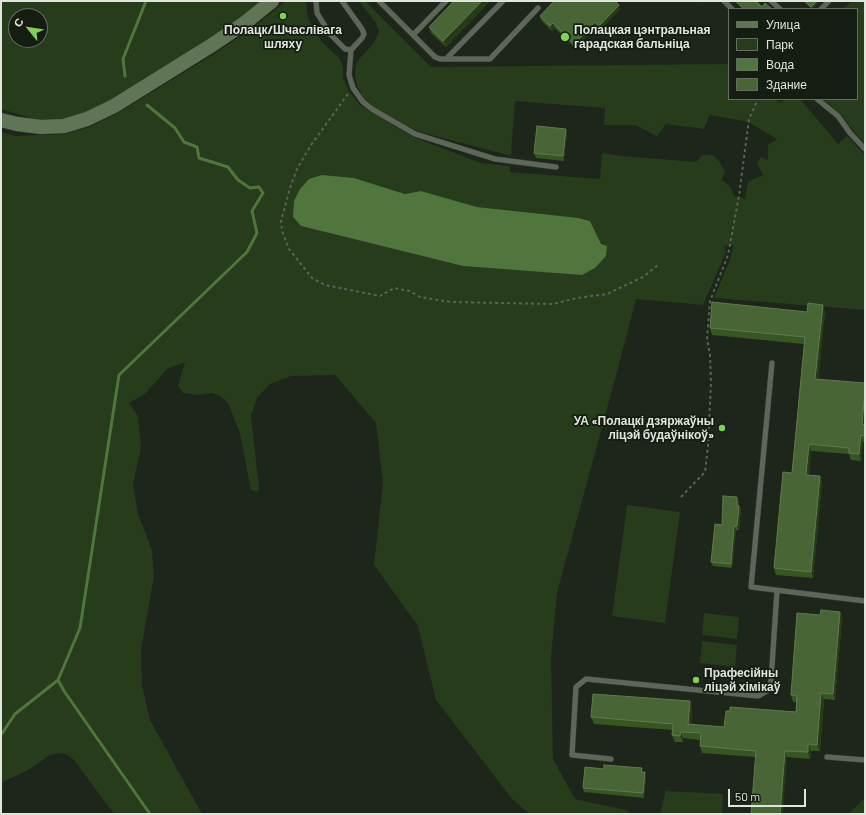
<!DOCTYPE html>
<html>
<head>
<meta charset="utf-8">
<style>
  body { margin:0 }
  #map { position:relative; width:866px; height:815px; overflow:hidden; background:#1e251b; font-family:Barlow,sans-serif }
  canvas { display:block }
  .frame { position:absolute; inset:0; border:2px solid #e0e5dd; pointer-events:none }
  .legend { position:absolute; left:728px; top:8px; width:130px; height:92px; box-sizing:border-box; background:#151c12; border:1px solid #666c63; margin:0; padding:5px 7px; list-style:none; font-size:12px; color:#e0e5dd }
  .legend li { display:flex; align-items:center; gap:8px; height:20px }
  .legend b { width:20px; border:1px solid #666c63 }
  .north { position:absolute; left:8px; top:8px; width:40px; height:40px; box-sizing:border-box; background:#151c12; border:1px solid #666c63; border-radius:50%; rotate:300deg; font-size:11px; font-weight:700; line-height:16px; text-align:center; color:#e0e5dd }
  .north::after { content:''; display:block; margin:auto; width:14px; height:18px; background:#80d051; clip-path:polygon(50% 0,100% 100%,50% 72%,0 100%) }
  .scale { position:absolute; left:728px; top:789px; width:78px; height:18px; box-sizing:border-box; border:2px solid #e0e5dd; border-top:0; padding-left:5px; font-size:12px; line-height:14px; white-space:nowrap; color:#e0e5dd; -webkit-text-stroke:3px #151c12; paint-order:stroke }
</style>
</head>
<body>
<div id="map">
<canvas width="866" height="815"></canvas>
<div class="frame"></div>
<ul class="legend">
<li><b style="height:5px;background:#607456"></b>Улица</li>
<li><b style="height:11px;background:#263c1a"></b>Парк</li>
<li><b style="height:11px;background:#50753d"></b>Вода</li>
<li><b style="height:11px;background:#486635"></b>Здание</li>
</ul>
<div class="north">С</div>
<div class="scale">50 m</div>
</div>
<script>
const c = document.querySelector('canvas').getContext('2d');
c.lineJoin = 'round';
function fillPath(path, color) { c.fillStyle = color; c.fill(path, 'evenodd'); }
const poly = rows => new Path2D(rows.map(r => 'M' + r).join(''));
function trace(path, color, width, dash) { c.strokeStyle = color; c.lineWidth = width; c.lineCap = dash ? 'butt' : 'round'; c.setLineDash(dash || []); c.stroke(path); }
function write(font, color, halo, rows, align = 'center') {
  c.font = font + ' Barlow,sans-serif'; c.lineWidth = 3.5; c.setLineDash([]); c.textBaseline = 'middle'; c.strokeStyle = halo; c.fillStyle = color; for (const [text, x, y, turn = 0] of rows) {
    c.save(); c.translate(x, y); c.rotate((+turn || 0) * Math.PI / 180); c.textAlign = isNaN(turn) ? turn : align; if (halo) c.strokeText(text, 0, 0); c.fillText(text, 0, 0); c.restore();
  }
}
const green = poly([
  [1,1,263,1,243,17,111,101,85,114,63,120,41,121,1,109],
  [16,16,40,16,40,40,16,40],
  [286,1,306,1,308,18,321,41,339,58,343,67,343,78,349,92,360,105,413,137,481,163,510,166,510,172,600,179,602,153,623,156,696,162,702,155,713,155,719,161,725,172,722,180,730,186,734,196,745,199,748,182,763,175,757,163,761,157,768,160,768,145,777,139,748,122,710,115,704,129,666,124,657,136,635,125,604,125,605,108,515,101,511,156,416,131,373,107,365,100,357,86,355,75,356,64,360,58,373,44,379,32,376,23,359,1,365,1,431,67,729,64,729,99,775,99,780,103,784,99,800,99,838,144,847,136,865,155,865,310,714,298,731,257,733,245,724,246,726,252,703,305,636,299,617,372,557,593,551,657,553,759,575,799,626,810,632,814,530,814,512,799,436,700,418,626,374,565,383,483,376,423,335,375,291,376,270,384,257,398,251,416,259,488,257,492,251,490,240,434,228,403,220,396,212,393,197,395,183,393,178,386,185,362,167,369,145,394,129,403,138,416,141,447,133,485,138,514,152,550,154,576,141,650,142,685,150,720,202,814,114,814,74,760,66,754,58,753,50,755,30,769,1,783,1,132,15,136,65,134,90,127,118,113,217,52,251,29],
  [354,178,405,194,421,191,477,207,579,218,590,221,601,245,463,266,301,226,293,217],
  [852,1,865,1,865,144,853,130,841,114,822,99,857,99,857,9,843,9],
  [627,505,680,512,665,623,612,616],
  [704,613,739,617,737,639,702,635],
  [702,641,737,645,735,667,700,663],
  [666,791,723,794,722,814,660,814],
  [865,798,865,814,848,814]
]);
const water = poly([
  [322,175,354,178,405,194,421,191,477,207,579,218,590,221,601,244,607,246,606,256,595,268,582,275,463,266,301,226,293,217,294,201,300,189,309,179]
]);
const stream = poly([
  [125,76,123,59,146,1],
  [58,680,64,691,150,814],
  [1,735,15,714,58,680,80,628,119,375,247,252,257,233,252,211,263,193,259,187,250,188,238,180,228,167,199,158,197,147,184,142,175,128,147,105]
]);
const path = poly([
  [348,94,311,145,297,169,290,188,281,221,282,231,289,249,312,278,325,285,380,296,394,288,410,291,420,297,451,302,553,304,577,298,607,294,643,277,658,265],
  [681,497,705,472,708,446,711,382,710,355,707,339,710,301,728,255,739,196,749,119,758,99]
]);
const lane = poly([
  [316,1,317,13,330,34,345,49,351,50,362,38,364,34,362,29,342,1],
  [379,1,435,57,440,59,490,59,538,8],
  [724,1,732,9],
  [771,1,780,9],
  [821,9,829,1],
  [413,35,446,1],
  [351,50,349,75,353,88,363,102,372,109,415,134,495,159,556,167],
  [446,59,503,1],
  [817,99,838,116,850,133,865,149],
  [772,363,751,587,865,601],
  [827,757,865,760],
  [611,759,572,755,576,687,586,679,758,696,767,691,771,681,777,591]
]);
const secondary = poly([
  [1,120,17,124,41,127,64,126,87,119,114,106,212,45,246,22,272,1]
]);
const wall = poly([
  [454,1,490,1,446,47,431,33,429,27],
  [734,1,756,1,762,7,772,9,743,9],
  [803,1,820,1,812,9],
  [619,5,620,9,600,30,596,26,575,48,555,28,552,31,541,20,540,16],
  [566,129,567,134,564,161,536,158,534,153],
  [825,311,818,379,865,425,865,442,863,442,861,461,851,460,849,454,811,451,809,475,820,476,822,482,813,578,776,575,774,568,792,473,804,344,712,335,710,328,807,312],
  [739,501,739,506,741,510,739,530,736,530,732,568,713,566,711,562,722,525],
  [840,612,842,618,835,700,824,699,820,751,811,751,810,759,787,757,756,757,702,753,700,746,700,740,683,738,683,742,675,742,672,735,673,730,594,724,591,717,690,701,692,708,691,725,724,727,730,711,796,712,796,702,793,702,791,695,820,615],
  [643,772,646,776,644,798,584,792,583,788]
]);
const shadedWall = poly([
  [482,1,490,1,446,47,443,41],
  [698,1,701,1,698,4],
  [817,1,820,1,812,9,811,7],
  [619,5,620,9,600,30,599,26],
  [595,22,596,26,575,48,574,44],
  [553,23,555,28,552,31,550,26],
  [566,129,567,134,564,161,563,156],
  [823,305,825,311,818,385,815,379],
  [865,391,865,422,864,431,862,424],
  [861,435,863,442,861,461,859,454],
  [809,444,811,451,809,481,806,475],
  [820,476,822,482,813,578,811,572],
  [737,497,739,501,738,510,737,505],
  [739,506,741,510,739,530,737,526],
  [734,526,736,530,732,568,731,564],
  [840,612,842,618,835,700,833,694],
  [821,693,824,699,820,751,817,745],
  [690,701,692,708,690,731,688,724],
  [681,732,683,738,683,742,680,736],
  [808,744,811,751,810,759,808,752],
  [785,751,787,757,783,814,780,814],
  [645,772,646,776,644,798,643,793]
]);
const building = poly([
  [454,1,482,1,443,41,429,27,454,1],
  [554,1,615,1,619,5,599,26,595,22,574,44,553,23,550,26,540,16,554,1],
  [736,1,756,1,762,7,765,3,772,9,744,9,736,1],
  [805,1,817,1,811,7,805,1],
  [537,126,566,129,563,156,534,153,537,126],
  [712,302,807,312,808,303,823,305,815,379,865,383,865,391,862,424,865,425,865,436,861,435,859,454,849,453,849,448,809,444,806,475,820,476,811,572,774,568,783,472,792,473,805,337,710,328,712,302],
  [723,496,737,497,737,505,739,506,737,526,734,526,731,564,711,562,715,524,722,525,723,496],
  [821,610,840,612,833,694,821,693,817,745,808,744,808,752,785,751,780,814,751,814,756,751,700,746,701,733,681,732,680,736,672,735,673,724,591,717,593,694,690,701,688,724,724,727,726,711,730,711,730,707,796,712,797,696,791,695,797,613,820,615,821,610],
  [604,765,642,768,641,772,645,772,643,793,583,788,585,767,604,769,604,765]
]);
const markers = [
  [283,16,4,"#80d051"],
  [565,37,5,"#80d051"],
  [722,428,4,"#80d051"],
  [696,680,4,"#80d051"]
];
const poiNames = [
  ["Полацк/Шчаслівага",283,30,"center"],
  ["шляху",283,44,"center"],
  ["Полацкая цэнтральная",574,30],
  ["гарадская бальніца",574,44],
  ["УА «Полацкі дзяржаўны",714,421,"right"],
  ["ліцэй будаўнікоў»",714,435,"right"],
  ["Прафесійны",704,673],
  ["ліцэй хімікаў",704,687]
];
fillPath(green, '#263c1a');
fillPath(water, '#50753d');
trace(stream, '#50753d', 3);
trace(lane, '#3c423a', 6);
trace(secondary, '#3c423a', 15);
trace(path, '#5c6259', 2, [3, 3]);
trace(lane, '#5d6659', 5);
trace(secondary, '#607456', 14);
fillPath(wall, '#365721');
fillPath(shadedWall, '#253c16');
fillPath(building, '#486635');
trace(building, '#607a50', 1);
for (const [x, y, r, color] of markers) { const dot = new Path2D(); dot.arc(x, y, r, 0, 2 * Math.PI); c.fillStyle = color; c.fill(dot); trace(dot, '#151c12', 1.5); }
write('bold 12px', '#e0e5dd', '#151c12', poiNames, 'left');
</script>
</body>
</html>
